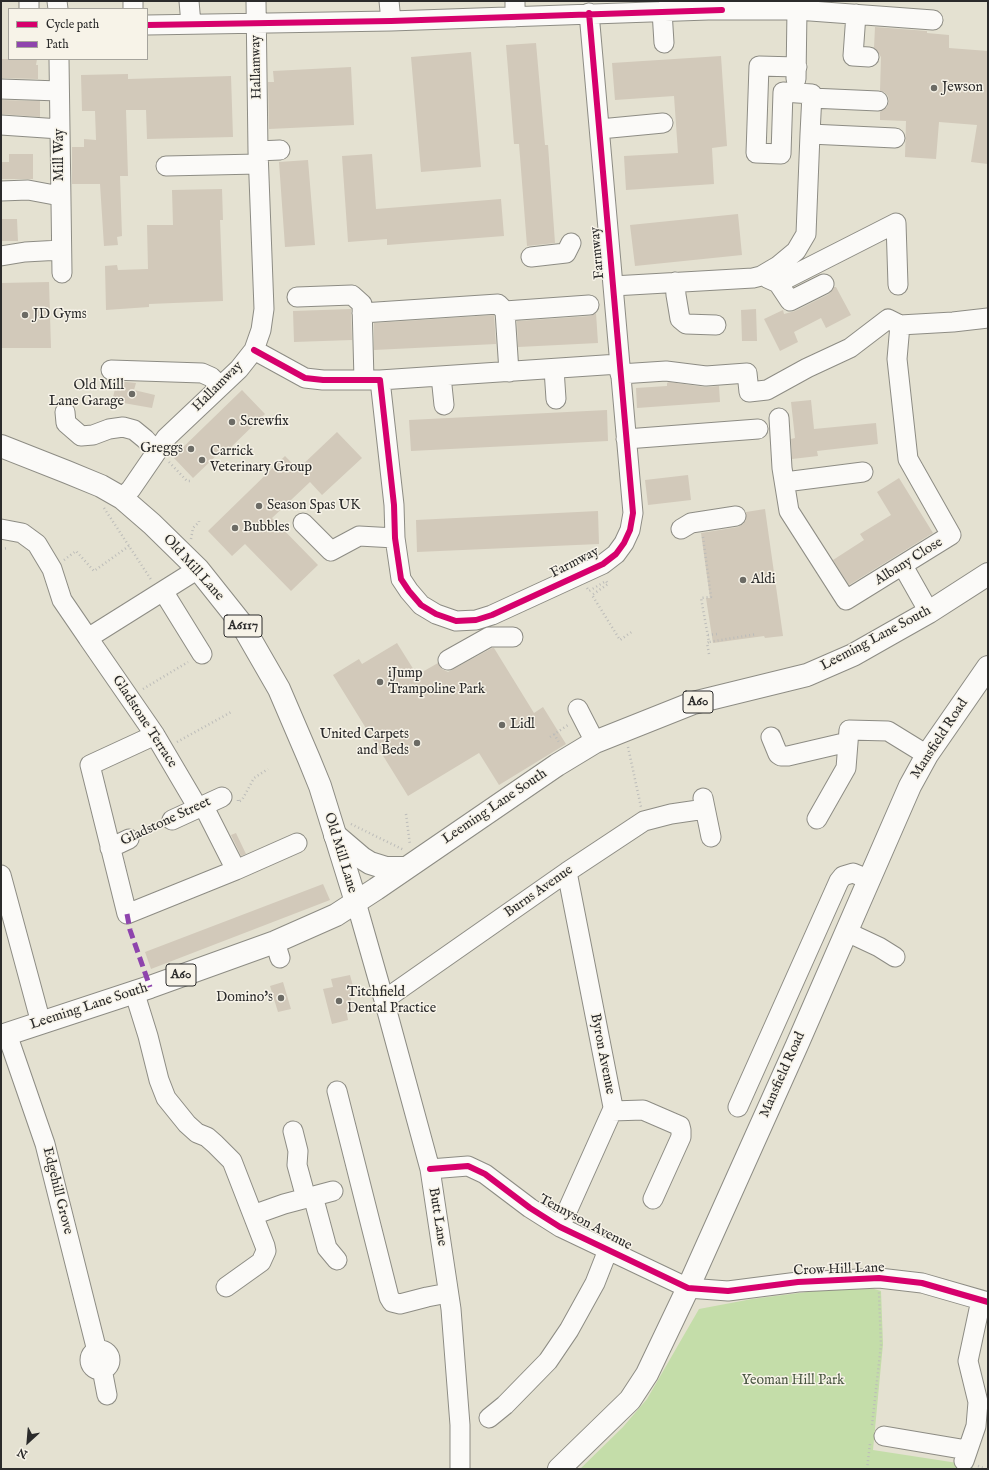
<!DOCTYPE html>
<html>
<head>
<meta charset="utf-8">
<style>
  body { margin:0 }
  #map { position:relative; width:989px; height:1470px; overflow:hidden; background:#e4e1d1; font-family:"IM FELL English",serif }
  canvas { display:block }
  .frame { position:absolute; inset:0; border:2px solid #2b2b2b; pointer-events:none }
  .legend { position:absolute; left:8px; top:8px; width:140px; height:52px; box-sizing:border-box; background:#f7f3e8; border:1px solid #a5a39c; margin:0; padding:5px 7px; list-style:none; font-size:12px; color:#2b2b2b }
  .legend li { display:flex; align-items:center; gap:8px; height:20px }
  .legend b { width:20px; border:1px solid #a5a39c }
  .north { position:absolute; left:8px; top:1422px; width:40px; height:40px; -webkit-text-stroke:3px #f7f3e8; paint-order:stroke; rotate:206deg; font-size:11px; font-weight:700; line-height:16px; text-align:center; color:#2b2b2b }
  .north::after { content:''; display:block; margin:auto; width:14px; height:18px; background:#2b2b2b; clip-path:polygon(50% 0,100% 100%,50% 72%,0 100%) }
</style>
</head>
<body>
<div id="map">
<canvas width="989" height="1470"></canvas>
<div class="frame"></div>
<ul class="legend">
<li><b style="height:5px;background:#d6006c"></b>Cycle path</li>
<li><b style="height:5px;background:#8e44ad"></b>Path</li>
</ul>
<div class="north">N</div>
</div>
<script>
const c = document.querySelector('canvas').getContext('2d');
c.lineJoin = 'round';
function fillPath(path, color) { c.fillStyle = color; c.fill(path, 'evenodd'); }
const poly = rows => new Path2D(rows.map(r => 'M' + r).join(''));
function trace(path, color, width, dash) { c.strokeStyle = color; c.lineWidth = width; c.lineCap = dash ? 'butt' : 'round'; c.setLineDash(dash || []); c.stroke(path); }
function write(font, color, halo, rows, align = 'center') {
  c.font = font + ' "IM FELL English",serif'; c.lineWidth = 3; c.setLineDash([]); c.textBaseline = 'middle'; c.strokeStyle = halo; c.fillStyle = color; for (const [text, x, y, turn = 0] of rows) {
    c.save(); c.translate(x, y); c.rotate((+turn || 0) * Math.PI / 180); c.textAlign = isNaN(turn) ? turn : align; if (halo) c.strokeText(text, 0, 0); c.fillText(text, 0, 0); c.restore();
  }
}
const green = poly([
  [861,1285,881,1291,883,1344,873,1450,964,1464,976,1469,580,1469,623,1427,647,1399,699,1309,752,1299]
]);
const building = poly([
  [875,27,927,31,927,33,949,35,949,48,988,51,988,164,971,162,977,125,939,122,936,159,905,157,906,121,880,120,880,112,887,107,889,101,888,96,884,92,880,91,881,57,874,48],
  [536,43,545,145,548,145,555,243,527,246,519,144,514,144,506,45],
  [471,52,481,167,421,172,411,57],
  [721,56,727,146,712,148,714,184,626,190,624,156,678,153,674,96,615,100,612,63],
  [1,59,37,59,36,65,38,65,38,79,1,78],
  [351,67,354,125,269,129,268,82,274,82,273,71],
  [128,74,128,79,231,76,233,137,147,139,146,110,126,110,128,176,120,176,122,236,117,237,118,245,104,246,100,184,72,184,72,147,84,147,84,139,96,140,95,111,82,111,81,75],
  [1,100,40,101,40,117,1,114],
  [9,154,33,154,33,179,1,179,1,162,9,162],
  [372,154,376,209,501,199,504,236,387,245,387,239,348,242,342,156],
  [308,160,315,245,285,247,279,162],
  [222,189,223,220,220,220,223,301,149,304,149,307,106,310,105,266,117,265,118,270,148,269,147,225,173,225,172,190],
  [738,214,742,255,635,266,630,225],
  [1,219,17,219,18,241,1,241],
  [49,282,51,348,1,348,1,283],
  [834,287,836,287,851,315,826,328,821,318,794,332,798,342,780,351,764,319,783,310,784,314,795,311,829,294],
  [351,309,352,340,294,342,293,311],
  [756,309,757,341,742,341,741,310],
  [596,313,598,343,518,347,517,321,590,316],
  [494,315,496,344,374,350,374,323],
  [117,381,136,383,134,390,155,395,152,408,112,401],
  [669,382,705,387,719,386,720,402,637,408,636,388,667,386,667,383],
  [242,390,265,414,223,455,220,452,193,478,173,457],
  [811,400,814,429,876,423,878,444,817,451,818,456,792,459,791,439,795,438,791,402],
  [607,410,608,441,411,451,409,420],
  [337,432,362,458,322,495,310,482,272,518,318,565,291,591,245,544,232,556,208,531,285,456,298,469],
  [688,475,691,500,648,505,645,480],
  [899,478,933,533,849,585,833,560,864,540,860,534,891,515,877,492],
  [765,509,783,636,765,638,764,636,713,643,706,598,710,598,701,533,738,527,743,524,746,520,746,512],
  [598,511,599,544,417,552,416,520],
  [397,643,417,675,438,663,442,669,448,672,492,648,494,648,534,713,543,707,566,744,499,785,479,753,408,796,333,675,359,659,362,664],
  [236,833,246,854,241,856,231,835],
  [323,884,330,900,151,969,145,952],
  [350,975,355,994,350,996,353,1007,346,1009,348,1020,332,1024,323,989,333,987,331,979],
  [283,982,291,1009,278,1012,270,986]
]);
const path = poly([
  [169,462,187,481,191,481],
  [104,508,152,581],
  [703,537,711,597,701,598,709,642,757,634],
  [191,539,193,528,199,522,199,521],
  [1,549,8,548],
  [64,560,76,551,94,571,129,546],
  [587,588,589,591,606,581,608,584,592,595,620,640,633,631],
  [708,635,718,634],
  [709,654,707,643,709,642],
  [143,689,188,662],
  [554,734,560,744],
  [550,737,568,725],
  [177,742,233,711],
  [628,747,641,807],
  [238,800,238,802,242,800,254,778,268,769],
  [406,814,410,845],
  [351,824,404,850],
  [872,1425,881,1345,879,1292],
  [978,1466,986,1469],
  [867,1469,870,1444]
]);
const minor = poly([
  [29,1,29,9],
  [57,1,58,9],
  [133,1,133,9],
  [189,1,191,24],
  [389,1,391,21],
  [515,1,515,17],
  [662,11,664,43],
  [856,14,853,56,869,57],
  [147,25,391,21,708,10,797,10,933,20],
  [59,59,62,273],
  [797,67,759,66,756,153,781,154,783,92,812,94,810,134,895,138],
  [796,79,797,10],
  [1,89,59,91],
  [811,98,878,101],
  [1,125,60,129],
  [600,129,663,123],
  [258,151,280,150],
  [166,166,258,164],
  [1,191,28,190,60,196],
  [1,256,25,252,61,250],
  [531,257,566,253,571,243],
  [767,278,778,283,790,301,824,284],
  [675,282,676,295,680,319,686,324,716,325],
  [778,283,896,223,898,285],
  [613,286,753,278,761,276,778,266,796,251,806,234,810,134],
  [297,297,352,295,362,304,364,380],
  [505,311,509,372],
  [362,313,498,304,505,311,589,305],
  [900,325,953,322,988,318],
  [254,350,305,378,323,380,380,380,394,505,395,538,401,579,409,591,421,605,436,614,456,621,476,620,492,615,603,564,616,554,624,543,630,530,633,513,589,13],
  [554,369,556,399],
  [111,370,202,373,211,377,220,386],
  [620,374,666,371,706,376,747,373,749,392,767,390,807,368,850,348,888,319,900,325],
  [441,376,444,405],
  [380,380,619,364],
  [65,412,66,423,81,436,93,435,109,429,123,427,134,430,145,439,156,451],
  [779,418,782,468,789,511,846,600,951,535,908,459,897,359,900,325],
  [626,439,758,429],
  [785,482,863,472],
  [122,498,131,489,166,438,239,369,254,350,261,330,264,309,258,151,256,1],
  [303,523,331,551,359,536,395,538],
  [1,529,22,533,37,544,52,569,62,600,88,638,198,569],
  [681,529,691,523,736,516],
  [903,566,929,612],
  [163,591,202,654],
  [88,638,155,735,198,808],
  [448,660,489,637,513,637],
  [578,709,595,742],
  [155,735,90,765,127,914,236,870,297,843],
  [771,737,778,754,781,756,788,756,848,742],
  [703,798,711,837],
  [203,805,236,870],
  [817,819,846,768,849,730,888,731,927,755],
  [172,820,222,797],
  [110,848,129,839],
  [1,875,41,1023],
  [356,902,384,1000,430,1169,451,1309,460,1425,460,1469],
  [847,932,879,947,895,957],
  [275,942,280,958],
  [134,991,148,1036,159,1080,166,1098,187,1124,197,1133,207,1137,215,1144,232,1161,265,1246,266,1251,261,1262,226,1287],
  [384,1000,567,872,644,821,671,814,705,809],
  [7,1034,45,1144,97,1351],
  [337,1091,389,1297,392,1302,400,1304,427,1297,448,1293],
  [738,1107,839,881,843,876,853,873,870,880],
  [612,1111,643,1110,680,1126,681,1130,681,1137,653,1199],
  [293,1131,298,1151,297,1165,306,1198],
  [430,1169,468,1166,485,1174,530,1208,560,1227,688,1288,728,1291,798,1282,879,1278,922,1283,988,1302],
  [313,1196,327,1248,337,1260],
  [253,1215,284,1204,333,1191],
  [560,1227,612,1111,613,1107,567,872],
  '90 1360a10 10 0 1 1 20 0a10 10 0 1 1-20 0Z',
  [102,1369,107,1395],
  [489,1418,505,1405,548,1361,569,1330,595,1283,608,1250],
  [884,1436,967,1450],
  [964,1461,976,1426,978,1402,968,1361,981,1300]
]);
const major = poly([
  [1,446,67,472,101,486,122,498,152,524,198,569,241,623,279,689,309,759,320,786,356,902],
  [559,1469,630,1400,647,1374,688,1288,797,1045,910,786,927,755,988,667]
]);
const highway = poly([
  [335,835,362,858,370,863,386,868,405,868],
  [1,1036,150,987,275,942,327,919,336,915,376,889,557,765,595,742,693,703,807,675,853,655,890,634,929,612,988,574]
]);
const quiet = poly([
  [127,914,130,930,150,987]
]);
const cycleway = poly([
  [147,25,391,21,722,10],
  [254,350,305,378,323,380,380,380,394,505,395,538,401,579,409,591,421,605,436,614,456,621,476,620,492,615,603,564,616,554,624,543,630,530,633,513,589,13],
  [430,1169,468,1166,485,1174,530,1208,560,1227,688,1288,728,1291,798,1282,879,1278,922,1283,988,1302]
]);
const markers = [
  [934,88,4,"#6c6b65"],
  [25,315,4,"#6c6b65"],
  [132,394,4,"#6c6b65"],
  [232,422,4,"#6c6b65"],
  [191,449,4,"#6c6b65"],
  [202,460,4,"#6c6b65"],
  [259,506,4,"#6c6b65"],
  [235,528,4,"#6c6b65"],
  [743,580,4,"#6c6b65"],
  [380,682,4,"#6c6b65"],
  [502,725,4,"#6c6b65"],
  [417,743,4,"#6c6b65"],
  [281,998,4,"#6c6b65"],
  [339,1001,4,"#6c6b65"]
];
const shields = [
  [243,626,38],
  [698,702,30],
  [181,975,30]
];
const shieldNames = [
  ["A6117",243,626],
  ["A60",698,702],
  ["A60",181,975]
];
const streetNames = [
  ["Hallamway",257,67,-91],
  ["Mill Way",60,155,-90],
  ["Farmway",598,253,-95],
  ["Hallamway",218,387,-45],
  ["Albany Close",909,562,-32],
  ["Farmway",575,563,-27],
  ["Old Mill Lane",193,568,48],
  ["Leeming Lane South",876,639,-28],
  ["Gladstone Terrace",144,722,57],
  ["Mansfield Road",940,739,-57],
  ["Leeming Lane South",495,807,-34],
  ["Gladstone Street",166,822,-25],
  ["Old Mill Lane",340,853,73],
  ["Burns Avenue",539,892,-35],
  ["Leeming Lane South",89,1007,-18],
  ["Byron Avenue",602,1054,79],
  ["Mansfield Road",783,1075,-66],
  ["Edgehill Grove",57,1191,76],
  ["Butt Lane",437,1217,81],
  ["Tennyson Avenue",585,1223,28],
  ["Crow Hill Lane",839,1270,-2]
];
const poiNames = [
  ["Jewson",942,88],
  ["JD Gyms",33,315],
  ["Old Mill",124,386,"right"],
  ["Lane Garage",124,402,"right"],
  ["Screwfix",240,422],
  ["Greggs",183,449,"right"],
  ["Carrick",210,452],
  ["Veterinary Group",210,468],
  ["Season Spas UK",267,506],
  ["Bubbles",243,528],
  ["Aldi",751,580],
  ["iJump",388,674],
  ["Trampoline Park",388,690],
  ["Lidl",510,725],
  ["United Carpets",409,735,"right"],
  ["and Beds",409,751,"right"],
  ["Titchfield",347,993],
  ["Dental Practice",347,1009],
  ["Domino's",273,998,"right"]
];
const parkNames = [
  ["Yeoman Hill Park",793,1381]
];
fillPath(green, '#c4dda9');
fillPath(building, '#d2c9ba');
trace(minor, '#8d8c84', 21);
trace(major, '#8d8c84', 24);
trace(highway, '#8d8c84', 24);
trace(path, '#bcbcb9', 2.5, [1, 3]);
trace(minor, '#fbfaf8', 19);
trace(major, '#fbfaf8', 22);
trace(highway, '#fbfaf8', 22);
trace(quiet, '#8e44ad', 5, [10, 5]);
trace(cycleway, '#d6006c', 6);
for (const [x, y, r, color] of markers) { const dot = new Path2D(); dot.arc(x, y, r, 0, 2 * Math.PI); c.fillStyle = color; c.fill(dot); trace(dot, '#f7f3e8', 1.5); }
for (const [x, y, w] of shields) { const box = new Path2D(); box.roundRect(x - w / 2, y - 11, w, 22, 3); c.fillStyle = '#f7f3e8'; c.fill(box); trace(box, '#2b2b2b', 1); }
write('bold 13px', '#2b2b2b', null, shieldNames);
write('14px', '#2b2b2b', '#f7f3e8', streetNames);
write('14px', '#2b2b2b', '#f7f3e8', poiNames, 'left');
write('14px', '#4a5742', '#f7f3e8', parkNames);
</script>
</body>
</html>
